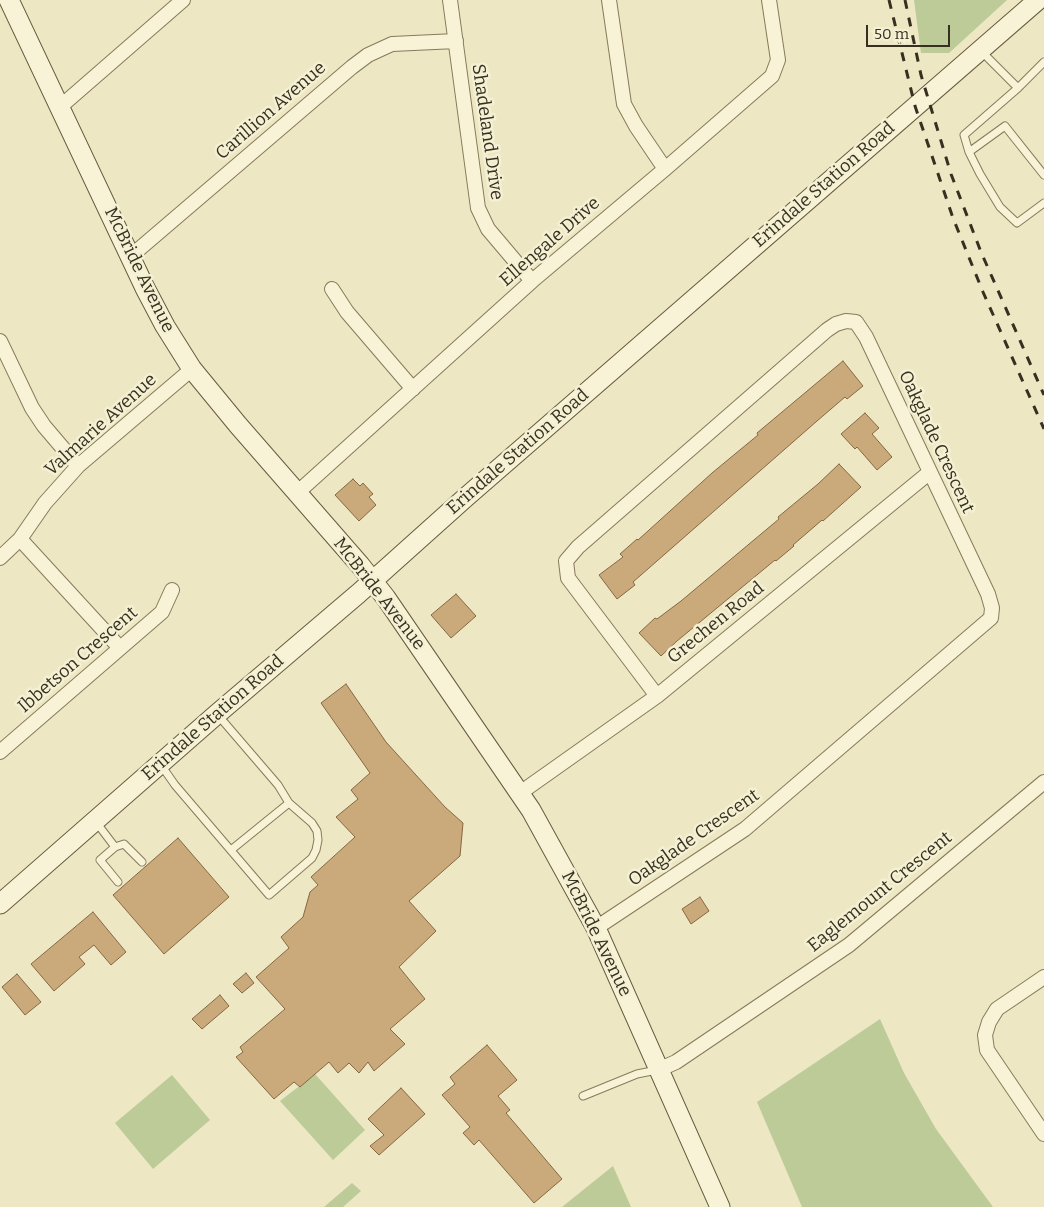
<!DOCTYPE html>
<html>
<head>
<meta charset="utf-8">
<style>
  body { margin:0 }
  #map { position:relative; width:1044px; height:1207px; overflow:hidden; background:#ede7c4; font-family:Bitter,serif }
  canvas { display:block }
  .scale { position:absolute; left:866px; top:25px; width:84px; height:22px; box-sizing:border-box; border:2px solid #372f1f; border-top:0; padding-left:6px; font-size:15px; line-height:18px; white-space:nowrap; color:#372f1f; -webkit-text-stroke:4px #f4f0d3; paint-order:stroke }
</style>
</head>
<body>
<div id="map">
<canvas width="1044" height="1207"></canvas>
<div class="scale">50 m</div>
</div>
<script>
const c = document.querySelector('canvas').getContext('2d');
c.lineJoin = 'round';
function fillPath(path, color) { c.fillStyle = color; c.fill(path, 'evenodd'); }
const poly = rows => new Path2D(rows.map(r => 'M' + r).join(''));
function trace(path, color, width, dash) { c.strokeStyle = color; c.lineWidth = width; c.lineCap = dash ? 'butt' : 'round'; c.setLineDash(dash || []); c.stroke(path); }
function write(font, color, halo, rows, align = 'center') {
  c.font = font + ' Bitter,serif'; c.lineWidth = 5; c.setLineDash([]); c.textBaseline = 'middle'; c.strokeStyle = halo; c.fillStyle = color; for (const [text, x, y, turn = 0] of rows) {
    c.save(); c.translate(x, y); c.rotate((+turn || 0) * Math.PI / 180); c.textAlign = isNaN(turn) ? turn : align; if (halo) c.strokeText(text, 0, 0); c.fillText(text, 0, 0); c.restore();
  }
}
const green = poly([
  [914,0,1007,0,949,53,921,53],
  [880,1019,904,1073,936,1129,993,1207,802,1207,757,1102],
  [315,1074,365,1130,333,1160,280,1101],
  [172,1075,210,1120,153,1169,115,1123],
  [613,1166,631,1207,562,1207],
  [352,1183,361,1191,343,1207,324,1207]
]);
const building = poly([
  [843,361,863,386,847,399,845,397,817,421,633,582,635,585,617,599,599,575,623,557,620,554,637,539,638,540,712,473,758,435,757,433,843,361],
  [865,413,879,428,872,434,892,457,877,470,857,447,855,449,841,434,865,413],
  [839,464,861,487,823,521,822,520,793,545,794,546,776,561,775,560,677,641,661,656,639,633,655,618,657,619,681,601,779,519,778,517,818,484,839,464],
  [353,479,360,486,363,483,373,494,369,497,376,505,359,521,335,495,353,479],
  [456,594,476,616,451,638,431,615,456,594],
  [346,684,386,742,445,807,463,823,460,856,409,901,436,931,399,967,425,999,390,1029,405,1044,374,1071,368,1062,359,1073,349,1063,338,1073,329,1062,300,1087,294,1082,274,1099,236,1057,243,1052,240,1047,285,1009,256,977,289,948,281,937,303,917,310,892,318,885,311,877,355,837,336,817,358,799,351,790,370,773,321,703,346,684],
  [178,838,229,897,164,954,113,895,178,838],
  [700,897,709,911,691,924,682,909,700,897],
  [93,912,126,952,111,965,94,945,79,957,85,964,54,991,31,964,93,912],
  [246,973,254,983,242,993,233,984,246,973],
  [17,974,41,1002,25,1015,2,987,17,974],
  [220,995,229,1006,202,1029,192,1019,220,995],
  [487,1045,517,1080,498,1096,510,1110,506,1113,562,1179,534,1203,479,1140,474,1145,463,1133,470,1127,442,1095,455,1084,450,1077,487,1045],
  [401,1088,425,1114,379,1155,370,1146,384,1135,368,1119,401,1088]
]);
const lane = poly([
  [981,51,1018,88],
  [1044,62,1018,88,964,135,969,152,980,174,1000,207,1017,223,1044,203],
  [969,152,1005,126,1044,175],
  [161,765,175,785,269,895,312,858,316,850,318,840,317,831,312,823,289,803,278,785,217,714],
  [96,822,115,847],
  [231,850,289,803],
  [118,882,100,860,115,847,124,844,142,862],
  [583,1096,637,1074,657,1070]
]);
const street = poly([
  [450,0,478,208,488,229,532,281],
  [609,0,624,104,636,126,665,169],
  [60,107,183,0],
  [131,256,352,67,368,55,392,44,456,41],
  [332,289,347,312,413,389],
  [0,341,32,408,44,426,78,466],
  [297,493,532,281,665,169,772,76,778,60,769,0],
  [20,539,120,648],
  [0,558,20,539,45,503,78,466,192,369],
  [0,752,162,612,172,590],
  [520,793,657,696,930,472],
  [596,928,745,829,991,618,992,608,988,594,866,337,856,322,846,321,836,324,827,330,578,547,566,561,568,578,657,696],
  [1044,977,997,1009,989,1022,985,1035,987,1050,1044,1134],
  [658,1070,676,1062,849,945,1044,782]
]);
const secondary = poly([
  [9,0,145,288,165,326,192,369,238,425,360,565,386,598,531,810,596,928,720,1207],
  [0,904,217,714,359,593,465,498,1038,0]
]);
const rail = poly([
  [889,0,915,106,953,218,983,292,1044,429],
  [905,0,921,75,951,174,981,252,1044,395]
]);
const streetNames = [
  ["Carillion Avenue",271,111,-41],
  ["Shadeland Drive",487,132,82],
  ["Erindale Station Road",824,185,-41],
  ["Ellengale Drive",550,242,-41],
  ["McBride Avenue",139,270,64],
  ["Valmarie Avenue",101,425,-42],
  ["Oakglade Crescent",936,442,65],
  ["Erindale Station Road",518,452,-41],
  ["McBride Avenue",379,594,52],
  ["Grechen Road",716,623,-39],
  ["Ibbetson Crescent",78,660,-41],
  ["Erindale Station Road",213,718,-41],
  ["Oakglade Crescent",694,838,-35],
  ["Eaglemount Crescent",880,892,-39],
  ["McBride Avenue",596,934,64]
];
fillPath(green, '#bccb98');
fillPath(building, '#caa97b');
trace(building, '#856841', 1);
trace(lane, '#877a5b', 9);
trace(street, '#877a5b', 16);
trace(secondary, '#695b3e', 21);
trace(lane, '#f8f3d7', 7);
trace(street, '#f8f3d7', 14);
trace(secondary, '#f8f3d7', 19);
trace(rail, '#372f1f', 3, [9, 9]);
write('18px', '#372f1f', '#f4f0d3', streetNames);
</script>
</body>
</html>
